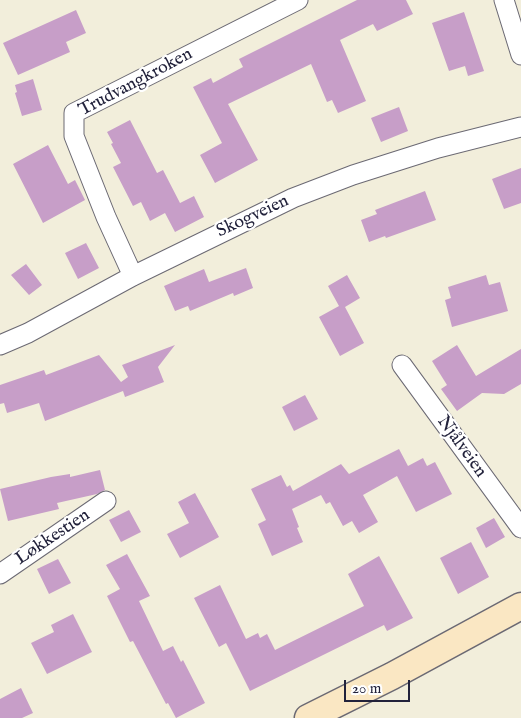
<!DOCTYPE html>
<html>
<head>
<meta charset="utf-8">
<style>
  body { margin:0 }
  #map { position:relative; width:521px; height:718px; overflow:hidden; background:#f2eedb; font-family:"IM FELL English",serif }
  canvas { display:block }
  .scale { position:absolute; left:344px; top:680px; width:66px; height:22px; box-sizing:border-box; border:2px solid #22223b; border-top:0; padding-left:6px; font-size:15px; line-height:18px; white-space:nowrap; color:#22223b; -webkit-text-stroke:4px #fff; paint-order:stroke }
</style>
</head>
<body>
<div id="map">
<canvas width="521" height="718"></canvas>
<div class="scale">20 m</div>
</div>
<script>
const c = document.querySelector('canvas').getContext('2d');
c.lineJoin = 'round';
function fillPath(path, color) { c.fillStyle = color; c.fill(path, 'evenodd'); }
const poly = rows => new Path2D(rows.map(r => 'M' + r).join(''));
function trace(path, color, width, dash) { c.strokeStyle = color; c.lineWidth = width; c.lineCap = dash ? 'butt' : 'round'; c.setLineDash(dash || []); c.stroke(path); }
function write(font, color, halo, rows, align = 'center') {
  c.font = font + ' "IM FELL English",serif'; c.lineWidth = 4.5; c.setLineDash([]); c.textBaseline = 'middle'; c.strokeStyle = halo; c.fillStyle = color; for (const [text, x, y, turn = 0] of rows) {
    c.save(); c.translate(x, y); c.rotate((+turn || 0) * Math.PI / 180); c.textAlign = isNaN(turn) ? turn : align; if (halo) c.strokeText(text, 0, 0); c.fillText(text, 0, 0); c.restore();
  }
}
const building = poly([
  [357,0,406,0,413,14,377,31,373,24,340,40,366,101,338,113,332,100,327,102,311,64,228,104,258,160,215,183,200,155,222,143,193,87,211,78,213,83,243,67,239,59],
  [76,10,86,33,66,42,70,52,18,75,3,43],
  [464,12,484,71,468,76,465,66,449,71,432,23],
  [33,79,42,110,22,116,15,93,17,92,15,85],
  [399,107,408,131,381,142,371,118],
  [130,120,157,173,163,170,180,203,194,196,204,217,175,232,165,213,150,221,141,202,133,206,113,167,121,163,111,144,113,143,107,132],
  [48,145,68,184,75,180,85,200,43,223,13,164],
  [521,168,521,203,504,209,492,179],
  [425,191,436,220,386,238,385,236,369,242,361,220,377,214,375,210],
  [86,243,99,268,78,279,65,253],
  [26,264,42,285,29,295,11,275],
  [246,268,253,288,234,296,233,293,190,311,188,306,175,311,164,286,204,269,209,282],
  [347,275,360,298,345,307,364,343,340,356,319,317,339,306,328,286],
  [486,275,489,285,500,282,508,311,452,327,445,300,451,298,448,287],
  [175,345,158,367,164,382,125,397,123,391,45,421,39,403,7,413,4,403,0,404,0,385,44,370,46,375,99,355,121,382,128,377,122,365],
  [457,345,476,376,521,349,521,384,504,394,482,393,457,411,441,389,447,385,432,361],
  [305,395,318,419,294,431,282,407],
  [399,449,408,466,423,458,427,466,435,462,452,494,416,512,397,476,363,495,378,522,359,533,352,521,343,526,330,502,326,504,321,495,292,509,299,527,297,528,303,542,272,556,258,524,266,520,251,489,281,475,287,487,290,485,293,491,341,464,349,474],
  [100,470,105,490,97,494,57,503,59,509,8,521,0,489,51,477,70,474,70,477],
  [195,493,219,537,180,558,167,534,189,523,178,502],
  [129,510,141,532,121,542,109,520],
  [494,518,505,537,486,548,476,528],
  [471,542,489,577,458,594,440,558],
  [127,554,150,596,139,601,163,651,173,646,181,662,183,660,205,703,176,718,168,703,166,704,133,641,130,642,107,596,120,589,106,565],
  [379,556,413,618,387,631,384,625,250,691,226,643,219,647,194,598,220,585,246,639,258,633,260,638,267,634,275,650,364,606,348,574],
  [58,559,71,583,49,594,37,569],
  [73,614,92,652,47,674,31,643,54,632,51,625],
  [21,688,33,713,22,718,0,718,0,699]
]);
const street = poly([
  [504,0,521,55],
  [133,276,106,217,74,136,74,113,298,0],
  [0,345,28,333,133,276,293,198,353,175,438,148,521,127],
  [402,365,521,528],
  [0,574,106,501]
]);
const secondary = poly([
  [308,718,392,676,521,606]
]);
const streetNames = [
  ["Trudvangkroken",136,83,-28],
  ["Skogveien",253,217,-25],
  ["Njålveien",461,447,54],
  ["Løkkestien",53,538,-34]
];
fillPath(building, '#c79ec8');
trace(street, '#6b6973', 21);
trace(secondary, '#6b6973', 29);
trace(street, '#fff', 19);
trace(secondary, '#fae7c3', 26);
write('18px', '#22223b', '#fff', streetNames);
</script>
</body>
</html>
